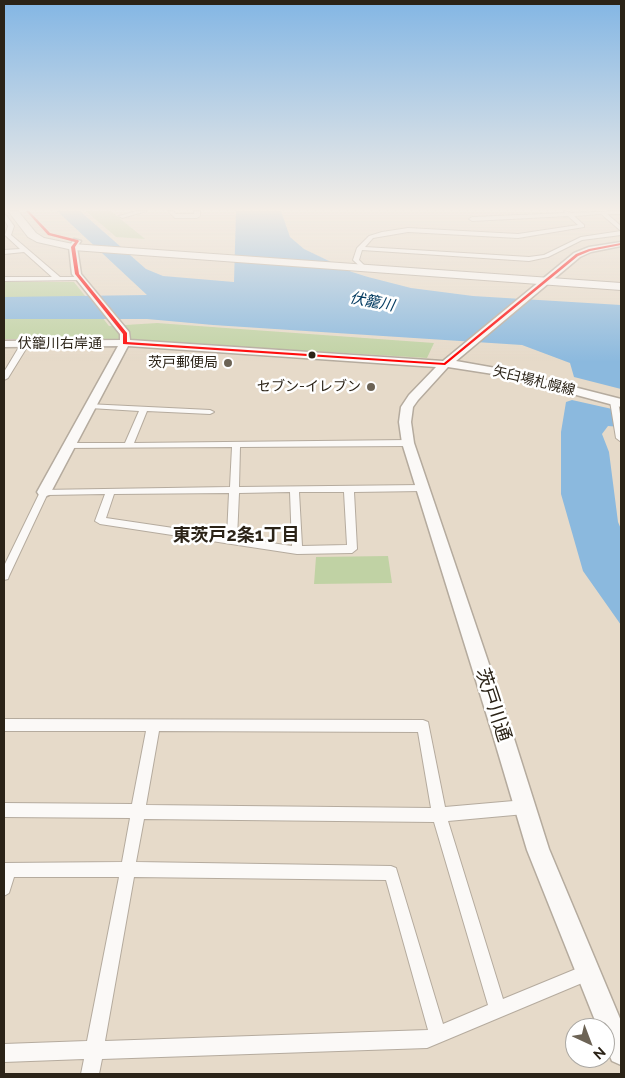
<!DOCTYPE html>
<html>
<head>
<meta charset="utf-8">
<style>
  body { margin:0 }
  #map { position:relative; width:625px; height:1078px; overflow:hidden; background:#e6dac9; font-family:Raleway,sans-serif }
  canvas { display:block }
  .frame { position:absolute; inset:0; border:5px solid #2b2317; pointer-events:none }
  .north { position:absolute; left:565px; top:1018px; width:50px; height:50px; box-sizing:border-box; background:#fff; border:1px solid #aaa7a2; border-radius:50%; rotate:137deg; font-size:14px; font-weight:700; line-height:20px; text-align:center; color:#2b2317 }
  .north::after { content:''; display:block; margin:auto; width:18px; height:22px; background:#6c6355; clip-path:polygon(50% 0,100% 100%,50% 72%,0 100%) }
</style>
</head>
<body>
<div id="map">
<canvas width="625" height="1078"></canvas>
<div class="frame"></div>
<div class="north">N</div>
</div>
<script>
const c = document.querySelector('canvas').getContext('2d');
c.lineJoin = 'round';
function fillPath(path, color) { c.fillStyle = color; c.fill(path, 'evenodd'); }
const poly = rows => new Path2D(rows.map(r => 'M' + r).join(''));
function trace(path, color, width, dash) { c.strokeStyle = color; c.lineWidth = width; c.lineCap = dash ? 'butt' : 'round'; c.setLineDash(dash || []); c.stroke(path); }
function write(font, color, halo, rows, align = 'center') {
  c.font = font + ' Raleway,"Noto Sans JP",sans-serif'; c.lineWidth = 5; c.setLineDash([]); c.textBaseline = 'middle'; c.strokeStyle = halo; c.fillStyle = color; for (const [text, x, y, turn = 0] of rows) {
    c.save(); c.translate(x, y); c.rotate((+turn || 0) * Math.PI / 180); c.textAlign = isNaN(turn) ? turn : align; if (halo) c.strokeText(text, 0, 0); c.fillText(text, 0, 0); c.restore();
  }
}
const green = poly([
  [86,211,111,211,145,239,116,237],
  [4,282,74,282,109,326,157,323,434,343,427,358,115,339,4,339],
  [388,556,392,583,314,584,316,557]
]);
const water = poly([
  [57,211,80,211,146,269,163,276,234,282,236,211,281,211,290,237,304,249,352,272,368,277,411,288,473,296,621,305,621,389,574,377,570,363,522,345,213,325,147,319,4,319,4,297,147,295],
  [572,400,621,411,621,427,608,426,602,434,609,452,618,522,621,529,621,625,583,571,561,494,561,432,566,402]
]);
const street = poly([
  [137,211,147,211,122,218,119,216,137,211],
  [168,211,173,211,176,214,194,214,194,211,200,211,200,216,197,218,175,218,168,211],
  [564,211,571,213,621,211,621,214,607,214,621,226,621,231,601,214,574,216,584,225,584,227,518,238,408,232,373,238,365,247,529,257,544,255,581,237,621,231,621,235,582,240,548,257,529,261,362,250,359,260,368,269,365,271,353,260,357,248,369,236,382,232,408,228,518,234,578,225,568,216,472,221,469,219,472,217,565,213,564,211],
  [4,215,6,215,14,226,11,235,60,277,81,277,83,278,83,280,4,281,4,277,52,277,24,252,4,254,4,250,20,249,5,235,8,226,4,219,4,215],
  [22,342,29,344,8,378,4,380,4,372,22,342],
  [611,399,617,399,618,401,621,420,620,441,616,438,610,401,611,399],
  [87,404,210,410,214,412,210,414,147,411,134,443,408,440,412,443,408,446,240,447,239,487,422,485,427,488,422,491,354,492,357,549,352,553,297,554,100,524,95,521,105,494,47,495,9,576,8,579,4,580,4,566,41,490,230,487,232,447,64,448,63,446,67,443,125,443,139,411,90,408,87,408,87,404],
  [290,492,292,546,237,538,239,493,290,492],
  [299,492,344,492,347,545,302,546,299,492],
  [229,493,227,536,106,518,114,494,229,493],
  [4,719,423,720,428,722,445,807,525,800,530,802,532,807,530,812,525,814,448,821,503,999,588,964,594,966,596,972,594,978,427,1048,102,1059,99,1074,81,1074,84,1059,4,1062,4,1044,87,1041,119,877,14,877,9,893,4,896,4,863,122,862,130,818,4,817,4,803,132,804,146,731,4,731,4,719],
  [159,731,418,732,431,808,146,805,159,731],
  [144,819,434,822,488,1005,443,1024,396,868,391,866,136,862,144,819],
  [134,877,386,880,428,1030,105,1041,134,877]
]);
const secondary = poly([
  [74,239,81,241,77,247,81,274,129,332,130,340,443,361,574,253,589,247,621,242,621,246,591,252,580,257,456,361,507,370,621,399,621,407,506,376,448,367,418,400,413,407,411,422,414,443,511,729,549,849,621,1021,621,1065,612,1061,605,1045,605,1028,598,1028,527,850,491,729,402,443,399,422,401,407,409,395,436,367,128,346,51,492,49,495,44,497,39,495,37,492,118,346,4,347,4,341,120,340,120,334,72,274,69,247,74,239]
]);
const highway = poly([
  [8,211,18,211,36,233,44,238,73,244,621,283,621,290,73,250,37,242,28,237,8,211]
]);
const bus1 = poly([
  [26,211,29,211,50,233,78,240,79,241,75,247,79,274,127,333,127,342,444,363,576,254,589,249,621,243,621,245,590,251,578,256,445,365,123,344,123,334,75,274,71,247,75,242,48,235,26,211]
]);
const markers = [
  [312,355,4.5,"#2b2317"],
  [228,363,5,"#6c6355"],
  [371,387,5,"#6c6355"]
];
const farStreetnames = [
  ["伏籠川右岸通",60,344],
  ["矢臼場札幌線",534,381,14]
];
const farPoinames = [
  ["茨戸郵便局",218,363],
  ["セブン-イレブン",361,387]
];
const farWaternames = [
  ["伏籠川",372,302,11]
];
const neighbourhoodNames = [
  ["東茨戸2条1丁目",236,536]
];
const nearStreetnames = [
  ["茨戸川通",493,705,72]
];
fillPath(green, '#c0d2a4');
fillPath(water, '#8bb9de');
trace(street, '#b5ab9e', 2);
trace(secondary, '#b5ab9e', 3);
trace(highway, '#b5ab9e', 2);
fillPath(street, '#fbf9f7');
fillPath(secondary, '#fbf9f7');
fillPath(highway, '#fbf9f7');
fillPath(bus1, '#f00');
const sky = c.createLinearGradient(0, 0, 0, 362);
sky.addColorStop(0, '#83b6e4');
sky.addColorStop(0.58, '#f4eee7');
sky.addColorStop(1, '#f4eee700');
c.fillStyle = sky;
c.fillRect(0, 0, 625, 362);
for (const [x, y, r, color] of markers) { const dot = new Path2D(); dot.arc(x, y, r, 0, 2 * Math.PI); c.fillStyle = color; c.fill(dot); trace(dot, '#fff', 2); }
write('14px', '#2b2317', '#fff', farStreetnames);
write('14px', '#2b2317', '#fff', farPoinames, 'right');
write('italic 15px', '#00395f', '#fff', farWaternames);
write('bold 18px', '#2b2317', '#fff', neighbourhoodNames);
write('19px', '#2b2317', '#fff', nearStreetnames);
</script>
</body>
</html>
